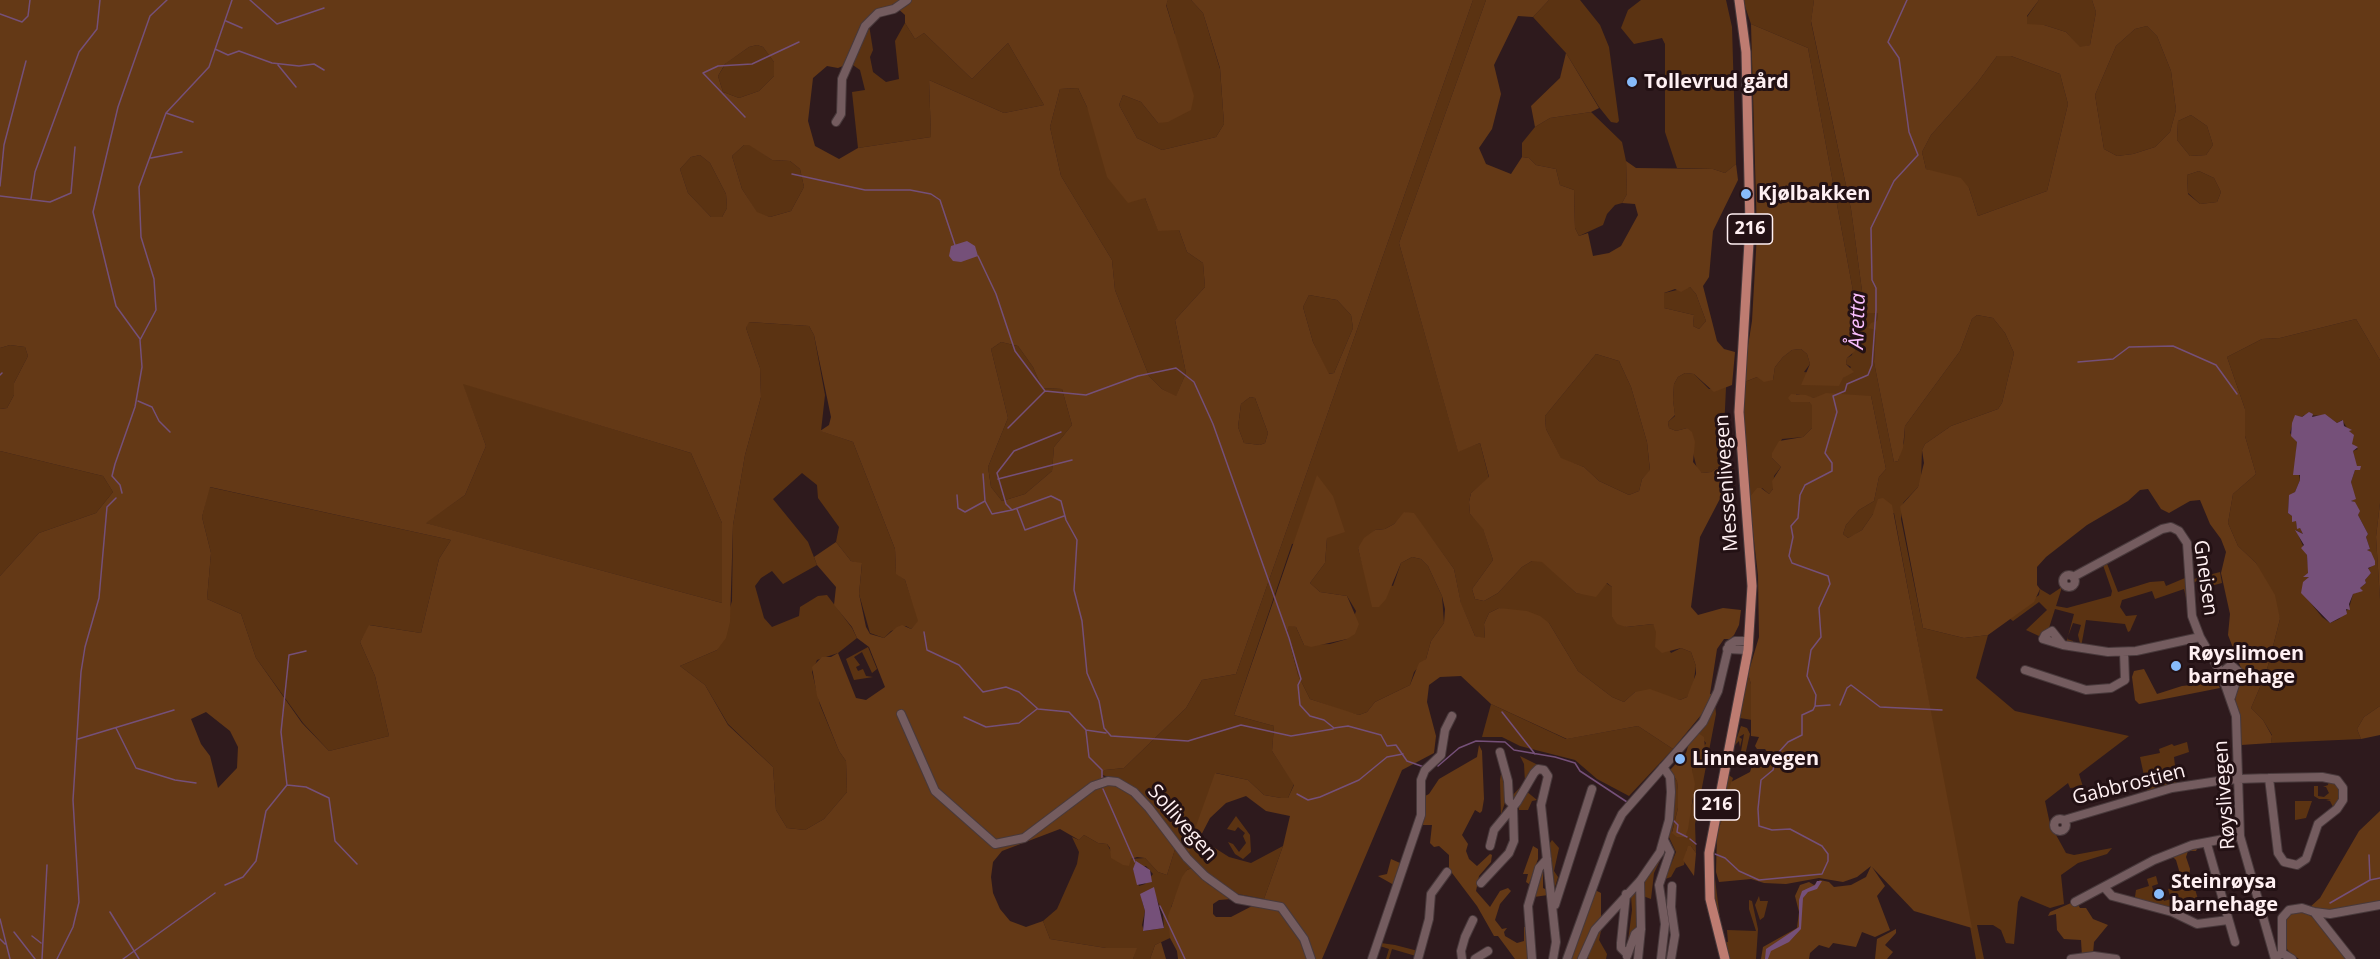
<!DOCTYPE html>
<html>
<head>
<meta charset="utf-8">
<style>
  body { margin:0 }
  canvas { display:block; background:#2e1a1d }
</style>
</head>
<body>
<canvas width="2380" height="959"></canvas>
<script>
const c = document.querySelector('canvas').getContext('2d');
c.lineJoin = 'round';
function fillPath(path, color) { c.fillStyle = color; c.fill(path, 'evenodd'); }
const poly = rows => new Path2D(rows.map(r => 'M' + r).join(''));
function trace(path, color, width, dash) { c.strokeStyle = color; c.lineWidth = width; c.lineCap = dash ? 'butt' : 'round'; c.setLineDash(dash || []); c.stroke(path); }
function write(font, color, halo, rows, align = 'center') {
  c.font = font + ' "Open Sans",sans-serif'; c.lineWidth = 6; c.setLineDash([]); c.textBaseline = 'middle'; c.strokeStyle = halo; c.fillStyle = color; for (const [text, x, y, turn = 0] of rows) {
    c.save(); c.translate(x, y); c.rotate((+turn || 0) * Math.PI / 180); c.textAlign = isNaN(turn) ? turn : align; if (halo) c.strokeText(text, 0, 0); c.fillText(text, 0, 0); c.restore();
  }
}
const green = poly([
  [1168,0,1191,0,1203,13,1220,69,1224,124,1216,137,1162,150,1137,138,1119,105,1123,95,1141,102,1158,123,1175,34,1166,4],
  [1473,0,1486,0,1399,243,1458,451,1480,443,1489,478,1471,493,1469,502,1470,514,1483,528,1493,560,1472,589,1475,599,1484,601,1498,593,1522,567,1532,561,1542,561,1576,593,1587,594,1606,583,1612,587,1612,617,1626,627,1653,624,1671,653,1681,648,1691,652,1696,666,1693,686,1687,697,1680,700,1635,692,1624,702,1612,697,1578,671,1549,623,1499,608,1489,613,1484,624,1485,639,1475,636,1461,604,1454,569,1427,532,1405,512,1394,524,1385,529,1375,530,1358,548,1365,574,1393,586,1401,563,1412,557,1421,559,1428,566,1442,596,1444,623,1431,641,1426,659,1414,672,1410,685,1375,702,1367,712,1359,715,1347,712,1310,699,1298,675,1287,632,1289,625,1296,627,1304,645,1330,644,1347,639,1356,611,1347,596,1320,592,1310,583,1325,563,1327,538,1292,544,1234,715,1274,726,1272,751,1294,784,1288,798,1281,798,1264,795,1248,780,1216,773,1197,843,1201,836,1207,843,1229,857,1251,863,1283,846,1264,899,1238,894,1208,874,1186,854,1142,795,1129,785,1100,774,1105,770,1124,768,1186,708,1202,680,1236,674],
  [1549,0,1580,0,1600,25,1609,47,1619,121,1617,123,1611,122,1599,107,1566,53,1533,17],
  [1641,0,1726,0,1732,27,1736,164,1725,173,1713,169,1677,168,1665,132,1665,44,1662,38,1634,44,1621,28,1628,10],
  [1743,0,1814,0,1811,22,1851,209,1865,313,1878,313,1874,362,1894,462,1898,461,1904,442,1905,426,1960,351,1972,319,1977,315,1993,318,2005,333,2014,353,2002,403,1998,409,1951,426,1925,444,1922,450,1921,479,1918,487,1903,503,1901,519,1923,628,1964,638,1988,635,1976,678,2015,711,2129,736,2079,774,2083,787,2070,788,2068,783,2045,801,2050,824,2066,853,2074,855,2112,848,2107,854,2078,863,2061,875,2064,904,2050,908,2021,896,2018,902,2014,944,2006,943,2001,930,1993,925,1977,925,1984,959,1976,959,1894,513,1873,514,1862,530,1854,535,1848,538,1843,534,1846,525,1859,510,1874,501,1879,477,1886,469,1871,396,1814,398,1796,394,1796,401,1809,402,1813,405,1812,428,1803,437,1782,439,1772,458,1781,467,1774,476,1773,489,1769,494,1762,488,1749,498,1744,460,1742,383,1757,377,1773,380,1775,367,1783,357,1792,350,1801,349,1807,354,1810,364,1804,372,1843,378,1851,367,1846,364,1847,358,1852,355,1858,318,1808,48,1751,24],
  [2039,0,2092,0,2096,12,2090,45,2080,48,2066,32,2044,25,2027,25,2027,17],
  [905,23,915,39,924,33,972,79,1008,43,1044,105,1004,113,929,80,931,137,858,148,852,92,865,90,860,70,850,63,869,25,873,50,870,57,873,72,886,82,899,79,895,41],
  [2147,26,2157,36,2171,71,2176,110,2170,132,2155,147,2133,154,2117,156,2104,149,2095,95,2116,46,2135,29],
  [757,45,763,47,774,62,774,76,759,91,739,98,723,92,718,76,726,63,749,47],
  [1997,56,2011,56,2060,74,2068,104,2047,191,1978,216,1969,188,1926,169,1922,152,1931,135,1977,83],
  [1078,88,1087,107,1145,198,1158,230,1179,230,1187,252,1203,263,1205,287,1175,320,1186,373,1176,397,1162,389,1149,376,1115,290,1112,260,1061,176,1050,127,1060,89],
  [1591,112,1622,142,1626,161,1627,194,1622,203,1615,205,1607,214,1603,225,1579,236,1575,228,1574,190,1560,185,1556,169,1536,165,1529,158,1522,157,1522,143,1535,127,1550,118],
  [2191,115,2207,126,2213,145,2206,155,2190,156,2177,140,2178,121],
  [749,144,772,160,790,161,800,169,804,187,791,211,770,217,757,213,742,189,732,156,744,145],
  [700,155,710,163,726,194,727,208,722,217,711,217,688,193,680,169,691,157],
  [2199,171,2214,178,2221,192,2217,202,2200,204,2188,193,2187,175],
  [1690,287,1696,294,1706,321,1699,329,1693,326,1694,315,1664,308,1664,293],
  [1309,295,1337,300,1351,315,1353,328,1334,373,1328,374,1313,342,1303,307],
  [2356,319,2380,360,2380,503,2376,537,2380,599,2380,706,2364,717,2357,729,2361,739,2271,743,2272,735,2263,720,2251,708,2266,673,2280,619,2256,563,2238,546,2228,523,2233,494,2256,474,2245,436,2245,409,2227,357,2262,339,2280,338],
  [2304,415,2327,416,2337,423,2342,420,2351,434,2352,444,2358,449,2353,451,2356,466,2360,467,2355,470,2351,482,2354,496,2351,499,2359,510,2358,515,2368,534,2366,537,2370,549,2367,550,2370,552,2372,566,2368,569,2371,573,2365,580,2366,583,2360,588,2361,590,2353,594,2349,608,2339,619,2330,623,2322,617,2305,596,2303,585,2309,577,2307,555,2296,530,2303,534,2300,528,2297,528,2296,521,2292,521,2292,516,2288,513,2289,496,2295,492,2300,480,2299,475,2294,475,2297,442,2290,433,2295,416,2302,417],
  [748,322,809,326,814,335,825,395,821,431,853,442,895,549,896,573,905,580,919,621,911,629,906,626,891,631,884,638,870,633,859,594,862,564,851,561,836,542,839,527,818,498,817,485,802,473,773,499,808,542,817,565,783,584,772,571,761,578,755,586,764,618,772,627,799,616,800,607,818,596,827,595,852,628,857,638,838,653,817,660,812,672,820,705,839,751,846,761,847,792,824,819,805,830,787,828,776,810,773,767,728,724,705,685,680,666,717,650,732,601,733,525,745,455,761,397,760,368,746,328],
  [1001,342,1018,346,1033,367,1042,388,1062,389,1072,425,1054,447,1052,471,1025,494,1002,501,991,487,988,467,1008,418,991,349],
  [10,345,25,347,28,356,14,383,14,395,7,408,0,409,0,348],
  [1596,354,1619,361,1631,387,1647,442,1650,471,1642,479,1639,491,1629,495,1599,481,1584,467,1561,459,1546,429,1545,416],
  [1685,373,1694,374,1709,389,1726,387,1724,430,1728,460,1711,472,1702,473,1697,469,1687,428,1676,431,1669,428,1668,422,1675,416,1673,400,1674,384,1678,377],
  [462,383,691,453,722,523,722,603,425,523,465,495,486,446],
  [1250,397,1255,398,1268,433,1265,443,1260,445,1244,443,1238,427,1241,404],
  [0,451,103,476,113,492,96,513,39,533,0,576],
  [209,487,451,540,439,559,421,633,370,625,360,642,375,676,389,736,329,751,303,723,256,658,241,614,207,599,211,553,202,517],
  [2106,561,2118,592,2150,582,2164,581,2166,586,2185,578,2186,598,2184,589,2155,599,2152,591,2122,600,2120,607,2126,616,2137,615,2130,631,2128,632,2125,624,2086,620,2081,647,2078,635,2081,625,2073,623,2067,639,2073,641,2073,646,2066,644,2074,614,2055,609,2049,628,2039,636,2026,630,2047,610,2039,602,2013,621,2009,618,2039,595,2040,589,2050,595,2062,587,2056,606,2067,608,2111,596,2112,591,2103,565],
  [2220,572,2222,583,2199,589,2202,578,2193,583,2190,580],
  [868,647,877,669,872,673,862,652,854,657,860,665,856,667,858,671,863,669,866,676,873,677,854,680,846,659],
  [1748,674,1751,684,1752,720,1740,718,1739,706],
  [1491,704,1566,739,1638,726,1673,749,1629,796,1597,779,1575,760,1520,746,1502,737,1482,737],
  [1715,704,1716,714,1695,824,1696,853,1691,846,1687,849,1684,865,1676,868,1671,877,1665,879,1676,852,1668,835,1670,770,1677,781,1678,790,1678,808,1672,832,1687,821,1693,801,1692,770,1706,743,1698,733],
  [1741,726,1747,728,1750,734,1743,764,1739,763,1744,734,1739,737,1742,739,1740,747,1739,741,1734,746],
  [2187,742,2189,752,2174,757,2177,785,2148,794,2140,757,2160,753,2159,749,2172,744,2174,746],
  [1520,756,1538,765,1513,800,1511,797,1525,782,1524,764],
  [1502,768,1506,799,1501,815,1500,780],
  [1727,774,1733,778,1726,802,1733,818,1731,821,1723,817,1717,833,1713,863,1723,943,1728,942,1727,930,1756,931,1749,909,1749,900,1752,901,1758,929,1756,959,1728,959,1718,928,1714,910,1711,877,1712,847],
  [2320,779,2336,781,2341,786,2341,799,2334,809,2330,801,2326,800,2331,799,2319,799,2314,796,2314,786,2318,786,2318,796,2324,797,2329,793,2326,787,2323,787,2328,785,2329,780],
  [1526,791,1537,800,1532,801,1528,810,1519,810,1518,802],
  [2295,801,2312,801,2306,818,2295,820],
  [1236,816,1250,835,1251,852,1243,859,1235,854,1228,842,1233,844,1239,852,1246,843,1243,836,1245,833,1238,827,1235,831,1227,829],
  [1084,835,1098,843,1107,844,1112,853,1131,859,1145,858,1158,872,1167,875,1176,846,1192,868,1187,870,1171,907,1170,938,1155,945,1150,959,1133,959,1136,948,1106,948,1050,939,1043,921,1057,909,1077,864,1079,852,1072,837,1079,840],
  [1146,866,1153,874,1145,884,1139,886,1133,869],
  [1155,895,1163,914,1164,928,1144,931,1142,925,1145,911,1142,901],
  [1552,840,1559,848,1554,871,1558,877,1553,894,1548,846],
  [1664,848,1667,853,1663,854,1654,873,1651,899,1643,896,1642,881],
  [2180,874,2183,884,2181,888,2185,891,2195,889,2202,913,2187,912,2187,916,2135,897,2136,890,2149,886,2147,879,2156,876,2158,884,2152,886,2154,893,2160,892,2164,901,2171,899,2168,889,2176,887,2174,879],
  [1638,884,1639,928,1627,949,1632,910,1631,896],
  [1759,896,1760,901,1768,901,1764,917,1760,920,1755,905],
  [1606,922,1601,931,1599,940,1607,954,1606,959,1589,959,1584,956,1592,935],
  [1381,943,1395,945,1418,951,1416,956,1392,949,1389,959,1386,959,1389,949,1380,946]
]);
const forest = poly([
  [0,0,1168,0,1166,5,1194,96,1191,110,1168,122,1158,123,1141,102,1123,95,1119,105,1137,138,1162,150,1216,137,1224,124,1220,68,1203,13,1191,0,1473,0,1236,674,1202,680,1186,708,1124,768,1105,770,1101,774,1110,783,1131,791,1176,846,1167,875,1158,872,1145,858,1137,857,1131,859,1129,866,1123,865,1111,858,1110,848,1107,844,1098,843,1084,835,1079,840,1060,829,1002,851,993,862,991,877,993,893,1000,909,1010,921,1026,927,1043,921,1050,939,1106,948,1137,948,1133,959,0,959,0,576,39,533,96,513,113,492,103,476,0,451,0,409,7,408,14,395,14,383,28,356,25,347,10,345,0,348],
  [896,7,905,15,905,23,915,39,924,33,972,79,1008,43,1044,105,1004,113,929,80,931,137,858,148,839,159,815,146,808,121,813,78,827,66,838,68,850,63,874,15],
  [757,45,763,47,774,62,774,76,759,91,739,98,723,92,718,76,725,64,749,47],
  [1078,88,1087,107,1107,177,1128,203,1145,198,1158,231,1179,230,1187,252,1203,263,1205,287,1175,320,1186,373,1176,396,1162,389,1149,376,1115,290,1112,260,1061,176,1050,127,1060,89],
  [744,145,749,145,772,160,790,161,800,169,804,187,791,211,770,217,757,212,742,189,732,156],
  [700,155,710,163,726,194,727,208,722,217,711,217,688,193,680,169,691,157],
  [1309,295,1337,300,1351,315,1353,328,1334,373,1329,374,1313,342,1303,307],
  [749,322,809,326,814,335,831,417,829,425,820,431,853,442,895,549,896,574,905,580,918,621,911,629,902,625,897,627,884,638,870,634,866,627,859,594,862,563,851,561,836,542,814,557,817,565,836,587,834,605,852,627,857,638,869,647,885,687,866,700,856,698,838,653,831,657,822,657,812,667,817,696,839,751,846,761,847,792,824,819,805,830,787,828,776,810,773,767,728,725,705,685,680,666,717,650,726,638,730,622,733,525,745,455,761,397,760,368,746,328],
  [1001,342,1018,346,1033,367,1042,388,1062,389,1072,425,1054,447,1052,471,1025,494,1002,501,991,487,988,467,1008,418,991,349],
  [463,384,691,453,722,523,722,603,426,523,465,495,486,446],
  [1250,397,1255,398,1268,433,1265,443,1260,445,1244,443,1238,427,1241,404],
  [210,487,451,540,439,559,421,633,369,625,360,642,375,676,389,736,329,751,302,723,256,658,241,614,207,599,211,553,202,517],
  [206,712,230,731,238,747,237,768,218,788,210,756,201,744,191,719],
  [1486,0,1549,0,1533,17,1518,16,1494,65,1501,94,1492,129,1479,148,1486,164,1511,174,1522,157,1529,158,1536,165,1556,169,1560,185,1574,190,1575,228,1579,236,1588,233,1593,256,1609,253,1621,246,1638,215,1635,204,1622,203,1627,194,1626,161,1636,168,1713,169,1725,173,1736,164,1738,180,1713,231,1709,277,1703,286,1717,341,1724,349,1735,352,1732,385,1714,392,1694,374,1685,373,1678,377,1674,384,1673,400,1675,415,1668,422,1669,428,1676,431,1687,428,1692,432,1695,442,1693,462,1702,473,1711,472,1728,460,1733,468,1735,485,1724,491,1700,537,1691,607,1698,615,1723,608,1741,610,1739,625,1734,635,1730,639,1724,639,1717,649,1710,694,1713,694,1706,709,1673,749,1638,726,1567,739,1491,704,1461,676,1440,677,1429,685,1427,702,1436,736,1434,753,1402,770,1322,959,1314,959,1305,934,1287,909,1278,903,1264,899,1283,846,1290,816,1266,811,1246,796,1226,803,1210,818,1197,843,1186,854,1215,773,1248,780,1264,795,1281,798,1288,798,1294,785,1272,751,1274,726,1234,715,1317,475,1333,496,1345,532,1327,538,1325,563,1310,583,1320,592,1347,596,1359,624,1355,634,1347,639,1311,647,1304,645,1296,627,1289,626,1287,632,1298,675,1310,699,1359,715,1367,712,1375,702,1410,685,1419,663,1426,659,1431,641,1444,623,1445,609,1442,596,1428,566,1421,559,1412,557,1401,563,1386,599,1379,607,1372,607,1358,548,1364,538,1375,530,1385,529,1394,524,1404,512,1414,513,1454,569,1461,603,1475,636,1485,638,1484,624,1489,613,1499,608,1527,611,1540,616,1549,623,1578,671,1612,697,1624,702,1635,692,1650,689,1680,700,1687,697,1696,674,1696,666,1691,652,1681,648,1662,653,1655,647,1656,632,1653,624,1626,627,1617,624,1612,617,1612,587,1607,583,1596,597,1576,593,1542,562,1532,561,1522,567,1498,593,1484,601,1475,599,1472,589,1493,560,1483,529,1470,514,1469,502,1471,493,1489,477,1480,443,1458,452,1399,243],
  [1690,287,1696,294,1706,321,1699,329,1693,326,1694,315,1664,308,1664,293,1675,289,1681,292],
  [1596,354,1619,361,1631,387,1647,442,1650,470,1642,479,1639,491,1629,495,1599,481,1584,467,1561,458,1546,429,1545,416],
  [1814,0,2039,0,2027,16,2027,24,2044,25,2066,32,2080,47,2090,45,2096,12,2092,0,2380,0,2380,360,2356,319,2280,338,2262,339,2227,357,2245,409,2245,436,2256,474,2233,494,2228,523,2238,546,2256,563,2275,595,2280,619,2266,673,2251,708,2263,720,2272,736,2271,743,2241,745,2239,742,2235,696,2242,679,2241,668,2228,635,2230,614,2221,573,2226,552,2221,539,2210,524,2200,500,2190,501,2169,513,2161,509,2148,489,2140,490,2128,501,2087,525,2046,557,2037,567,2037,585,2040,589,2034,602,1988,635,1964,638,1923,628,1900,507,1918,487,1924,463,1922,450,1925,444,1951,426,1998,409,2002,403,2014,353,2005,333,1993,318,1977,315,1972,319,1960,351,1905,426,1903,448,1898,461,1894,462,1874,362,1876,330,1868,328,1871,323,1877,321,1878,313,1865,313,1851,209,1811,21],
  [2147,26,2157,36,2171,71,2176,110,2170,132,2155,147,2133,154,2117,156,2104,149,2095,95,2116,46,2135,29],
  [1997,56,2011,56,2060,74,2068,104,2047,191,1978,216,1969,188,1961,178,1926,169,1922,152,1931,135,1977,83],
  [2191,115,2207,126,2213,145,2206,155,2190,156,2177,140,2178,121],
  [2199,171,2214,178,2221,192,2217,202,2200,204,2188,194,2187,175],
  [1751,24,1808,48,1858,318,1854,329,1855,351,1847,358,1846,364,1854,372,1843,378,1839,386,1801,385,1810,364,1807,354,1801,349,1792,350,1783,357,1775,367,1773,380,1764,382,1757,377,1742,383,1752,321,1757,234],
  [1566,53,1599,108,1591,112,1550,118,1535,127,1531,106,1560,78],
  [1826,393,1871,396,1886,469,1879,477,1874,501,1859,510,1846,525,1843,534,1848,538,1862,530,1873,514,1878,499,1883,498,1892,505,1972,928,1914,911,1872,867,1885,886,1877,896,1890,930,1875,937,1862,932,1856,947,1833,943,1829,948,1819,945,1810,953,1809,959,1761,959,1763,947,1797,928,1799,912,1795,896,1800,885,1809,882,1814,885,1820,880,1829,882,1834,887,1851,885,1866,877,1871,866,1857,877,1843,882,1819,878,1786,884,1764,883,1751,879,1719,882,1716,872,1717,833,1723,817,1731,821,1733,818,1726,802,1731,782,1750,772,1754,759,1766,757,1768,753,1765,749,1757,749,1755,746,1759,737,1751,736,1751,684,1748,674,1759,637,1758,575,1749,498,1757,488,1761,488,1769,494,1773,489,1772,481,1781,467,1772,458,1772,453,1779,441,1803,437,1812,428,1812,405,1809,402,1791,402,1788,398,1791,394,1806,395,1814,398],
  [2380,503,2380,599,2376,537],
  [2144,669,2157,694,2182,686,2211,683,2213,676,2220,688,2139,704,2135,700,2132,677,2134,671],
  [2380,706,2380,735,2361,739,2357,729,2364,717],
  [1698,733,1704,737,1705,748,1692,770,1695,784,1688,829,1685,837,1677,837,1672,833,1678,808,1678,790,1677,781,1670,770,1686,753,1689,743],
  [1479,745,1482,751,1484,799,1482,811,1480,813,1475,810,1462,835,1468,844,1466,851,1469,859,1477,866,1490,854,1492,855,1491,862,1479,876,1476,891,1490,907,1500,891,1508,888,1511,891,1500,904,1495,920,1502,929,1507,928,1504,932,1505,936,1517,943,1524,941,1524,927,1527,927,1530,959,1515,959,1498,936,1494,936,1477,906,1449,869,1449,855,1439,846,1434,847,1430,843,1432,825,1422,825,1423,797,1429,794,1439,779,1477,757],
  [2380,811,2380,903,2327,913,2309,908,2320,898,2359,831],
  [1533,846,1538,849,1538,859,1529,884,1526,882,1528,874,1523,874],
  [1688,846,1691,846,1696,853,1694,876,1683,860],
  [2198,847,2196,851,2188,851,2186,857,2190,869,2189,877,2195,889,2181,891,2183,884,2176,860,2173,857,2167,859],
  [1391,859,1400,863,1394,885,1378,876,1387,874],
  [1542,866,1546,867,1543,872,1543,888,1547,890,1548,895,1534,897],
  [1192,868,1208,884,1231,899,1219,900,1213,904,1213,914,1216,917,1231,917,1254,905,1280,910,1305,944,1310,959,1178,959,1177,951,1170,938,1168,916,1182,877,1187,870],
  [1595,890,1601,893,1601,918,1580,959,1570,959],
  [2071,903,2077,903,2080,908,2086,908,2093,919,2108,925,2094,942,2093,954,2082,956,2081,940,2064,939,2057,930,2056,914,2048,916,2050,912],
  [2300,910,2316,919,2348,959,2299,959,2290,953,2287,949,2285,918,2289,913],
  [1896,929,1896,933,1885,945,1893,952,1887,959,1875,959,1877,939],
  [1161,942,1166,959,1150,959,1155,945]
]);
const water = poly([
  [967,241,975,246,978,256,961,262,953,261,949,256,951,246],
  [2309,412,2313,414,2312,417,2325,414,2337,423,2343,420,2344,426,2352,430,2349,431,2354,435,2352,444,2358,447,2353,451,2357,466,2361,466,2360,470,2355,470,2351,482,2356,499,2351,501,2355,502,2360,511,2358,515,2368,534,2366,537,2370,549,2367,550,2371,552,2375,561,2375,565,2368,568,2371,573,2365,580,2366,583,2360,588,2363,591,2353,594,2349,604,2350,610,2346,609,2347,614,2330,623,2301,593,2303,582,2309,577,2303,577,2308,573,2307,555,2301,548,2304,545,2295,530,2303,534,2300,528,2297,529,2296,521,2292,522,2292,516,2288,513,2289,495,2295,492,2300,480,2300,475,2293,475,2297,442,2291,436,2292,423,2295,415,2302,417],
  [1136,861,1150,870,1152,882,1137,885,1133,869],
  [1817,881,1822,881,1817,889,1808,892,1803,898,1801,929,1789,942,1771,951,1768,959,1765,959,1766,949,1799,927,1799,900,1802,891,1815,885],
  [1154,887,1164,928,1143,931,1145,911,1140,894]
]);
const stream = poly([
  [250,0,277,24,324,8],
  [0,14,22,22,28,16,30,0],
  [226,21,242,28],
  [215,49,228,55,239,51,272,63,299,66,314,64,324,70],
  [278,65,296,87],
  [166,113,193,122],
  [745,117,703,73,718,66,752,64,799,42],
  [151,158,182,152],
  [792,174,865,190,910,190,931,194,940,200,955,245],
  [0,186,4,145,26,61],
  [0,196,50,202,71,193,75,147],
  [31,199,35,172,79,52,97,29,100,0],
  [978,256,996,294,1015,351,1045,391,1086,395,1138,376,1176,368,1194,382,1213,424,1289,638,1301,679,1298,685,1300,705,1310,716,1324,720,1334,728,1348,726,1381,735,1387,746,1396,745,1407,761,1424,767],
  [140,339,116,306,93,212,118,107,150,16,167,0],
  [2078,362,2113,359,2129,347,2173,346,2216,365,2237,394],
  [0,375,2,373],
  [138,401,152,407,159,421,170,432],
  [1008,428,1045,391],
  [1061,432,1014,451,997,473,1006,504,1012,510,1051,496,1061,501,1066,520,1077,540,1074,590,1082,621,1087,673,1099,701,1104,728,1111,736,1188,741,1241,725,1291,736,1333,729],
  [983,474,985,501,992,514,1012,510],
  [998,479,1072,460],
  [122,493,120,485,112,476,115,464,135,407,142,367,140,340,156,310,154,279,141,237,139,187,166,113,209,67,232,0],
  [957,495,958,508,965,512,985,501],
  [1017,509,1025,530,1064,516],
  [924,632,927,650,959,665,983,692,1006,687,1019,692,1038,709,1069,712,1086,730,1106,733],
  [1840,705,1847,688,1851,685,1880,707,1942,710],
  [1816,706,1830,705],
  [1502,712,1535,754],
  [964,717,986,727,1019,723,1037,709],
  [116,728,136,768,175,780,196,783],
  [1086,731,1089,757,1102,770,1102,779],
  [78,739,174,710],
  [1438,766,1459,748,1476,741,1505,742,1514,750,1555,757,1575,763,1580,771,1627,802],
  [287,785,306,787,329,798,335,841,357,864],
  [1103,789,1135,862],
  [1297,794,1308,800,1320,797,1359,780,1387,757,1403,754],
  [1673,820,1678,825,1677,832,1687,837],
  [1690,839,1696,844],
  [1715,854,1725,858,1739,871,1759,880,1822,874,1828,861,1828,854,1822,846,1790,829,1772,830,1759,826,1758,809,1761,780,1773,770,1778,753,1788,742,1802,735,1802,715,1813,710,1815,706,1816,695,1807,676,1811,650,1821,637,1819,608,1830,584,1828,576,1792,563,1789,556,1793,537,1791,526,1798,518,1800,495,1805,485,1832,471,1832,463,1825,453,1837,412,1833,396,1845,391,1847,384,1868,375,1872,365,1876,310,1876,288,1872,280,1871,228,1894,181,1918,155,1909,132,1899,58,1888,42,1907,0],
  [2369,855,2370,879],
  [225,885,243,877,256,861,266,811,287,785,281,732,289,655,306,651],
  [2330,903,2370,880,2380,878],
  [1160,906,1185,959],
  [110,912,139,959],
  [0,919,10,959],
  [14,932,35,959],
  [32,936,41,943],
  [0,939,5,944],
  [42,959,47,865],
  [57,959,73,927,79,902,73,800,81,672,85,647,99,598,107,507,116,498],
  [123,959,215,893]
]);
const minor = poly([
  [836,122,841,114,842,79,865,26,878,13,894,9,907,0],
  '2063 581a6 6 0 1 1 12 0a6 6 0 1 1-12 0Z',
  [2073,577,2162,529,2171,527,2179,531,2187,543,2192,616,2200,637,2221,673],
  [2063,645,2043,639,2045,635,2052,631,2063,645,2108,652,2136,651,2200,637],
  [1727,649,1748,650],
  [2025,670,2086,690,2111,688,2125,680,2124,652],
  [2231,697,2239,672,2231,665,2221,673,2236,716,2240,836,2275,959],
  [901,714,935,791,995,844,1024,838,1093,786,1108,781,1117,782,1134,792,1149,808,1187,858,1205,876,1237,899,1281,907,1304,939,1311,959],
  '2054 825a6 6 0 1 1 12 0a6 6 0 1 1-12 0Z',
  [2064,820,2172,788,2218,781,2238,779,2269,778,2322,777,2337,780,2343,788,2343,800,2337,809,2318,824,2306,859,2297,865,2284,862,2278,853,2269,778],
  [2207,844,2235,942],
  [1490,846,1494,830,1517,802,1534,773,1538,769,1544,770,1548,776,1541,805,1556,942,1553,959],
  [1481,883,1509,853,1514,841,1513,805,1509,801,1508,781,1500,752],
  [2104,887,2112,896,2172,912,2197,924,2228,920],
  [1626,894,1621,943,1621,948,1627,954],
  [2075,902,2154,860,2192,845,2240,836],
  [1555,905,1592,789],
  [2314,912,2351,959],
  [2282,953,2292,959],
  [1627,956,1635,934,1641,929],
  [2275,958,2282,953,2282,918,2289,910,2302,908,2314,912,2330,914,2380,905],
  [1372,959,1421,815,1421,780,1425,770,1441,755,1445,730,1452,716],
  [1418,959,1429,919,1431,894,1447,872],
  [1462,959,1461,951,1465,937,1473,920],
  [1475,959,1488,951],
  [1532,959,1528,906,1539,868,1547,859],
  [1567,959,1612,834,1622,814,1703,722,1718,691,1729,645,1735,641,1749,641],
  [1582,959,1595,930,1640,881,1660,852,1669,820,1671,792,1670,777,1663,767],
  [1638,959,1641,929,1640,881],
  [1661,959,1665,924,1659,885,1670,852,1664,840],
  [1671,959,1675,935,1671,907,1672,886],
  [2071,959,2094,956,2116,959]
]);
const major = poly([
  [1725,959,1710,899,1709,853,1748,650,1752,586,1739,412,1750,225,1746,52,1739,0]
]);
const markers = [
  [1632,82,6,"#87bbfb"],
  [1746,194,6,"#87bbfb"],
  [2176,666,6,"#87bbfb"],
  [1680,759,6,"#87bbfb"],
  [2159,894,6,"#87bbfb"]
];
const shields = [
  [1750,229,45],
  [1717,805,45]
];
const shieldNames = [
  ["216",1750,229],
  ["216",1717,805]
];
const poiNames = [
  ["Tollevrud gård",1644,82],
  ["Kjølbakken",1758,194],
  ["Røyslimoen",2188,654],
  ["barnehage",2188,677],
  ["Linneavegen",1692,759],
  ["Steinrøysa",2171,882],
  ["barnehage",2171,905]
];
const streetNames = [
  ["Messenlivegen",1727,483,-94],
  ["Gneisen",2205,578,82],
  ["Gabbrostien",2129,785,-14],
  ["Røyslivegen",2225,795,-94],
  ["Sollivegen",1182,823,49]
];
const waterNames = [
  ["Åretta",1858,321,-88]
];
fillPath(green, '#5b3312');
fillPath(forest, '#643916');
fillPath(water, '#755079');
trace(stream, '#755079', 1.5);
trace(minor, '#48393b', 10);
trace(major, '#48393b', 11);
trace(minor, '#745c5f', 8);
trace(major, '#be7c71', 9);
for (const [x, y, r, color] of markers) { const dot = new Path2D(); dot.arc(x, y, r, 0, 2 * Math.PI); c.fillStyle = color; c.fill(dot); trace(dot, '#231114', 2); }
for (const [x, y, w] of shields) { const box = new Path2D(); box.roundRect(x - w / 2, y - 15, w, 30, 4.5); c.fillStyle = '#231114'; c.fill(box); trace(box, '#fff0f2', 1.5); }
write('bold 18px', '#fff0f2', null, shieldNames);
write('bold 20px', '#fff0f2', '#231114', poiNames, 'left');
write('20px', '#fff0f2', '#231114', streetNames);
write('italic 21px', '#f9befe', '#231114', waterNames);
</script>
</body>
</html>
